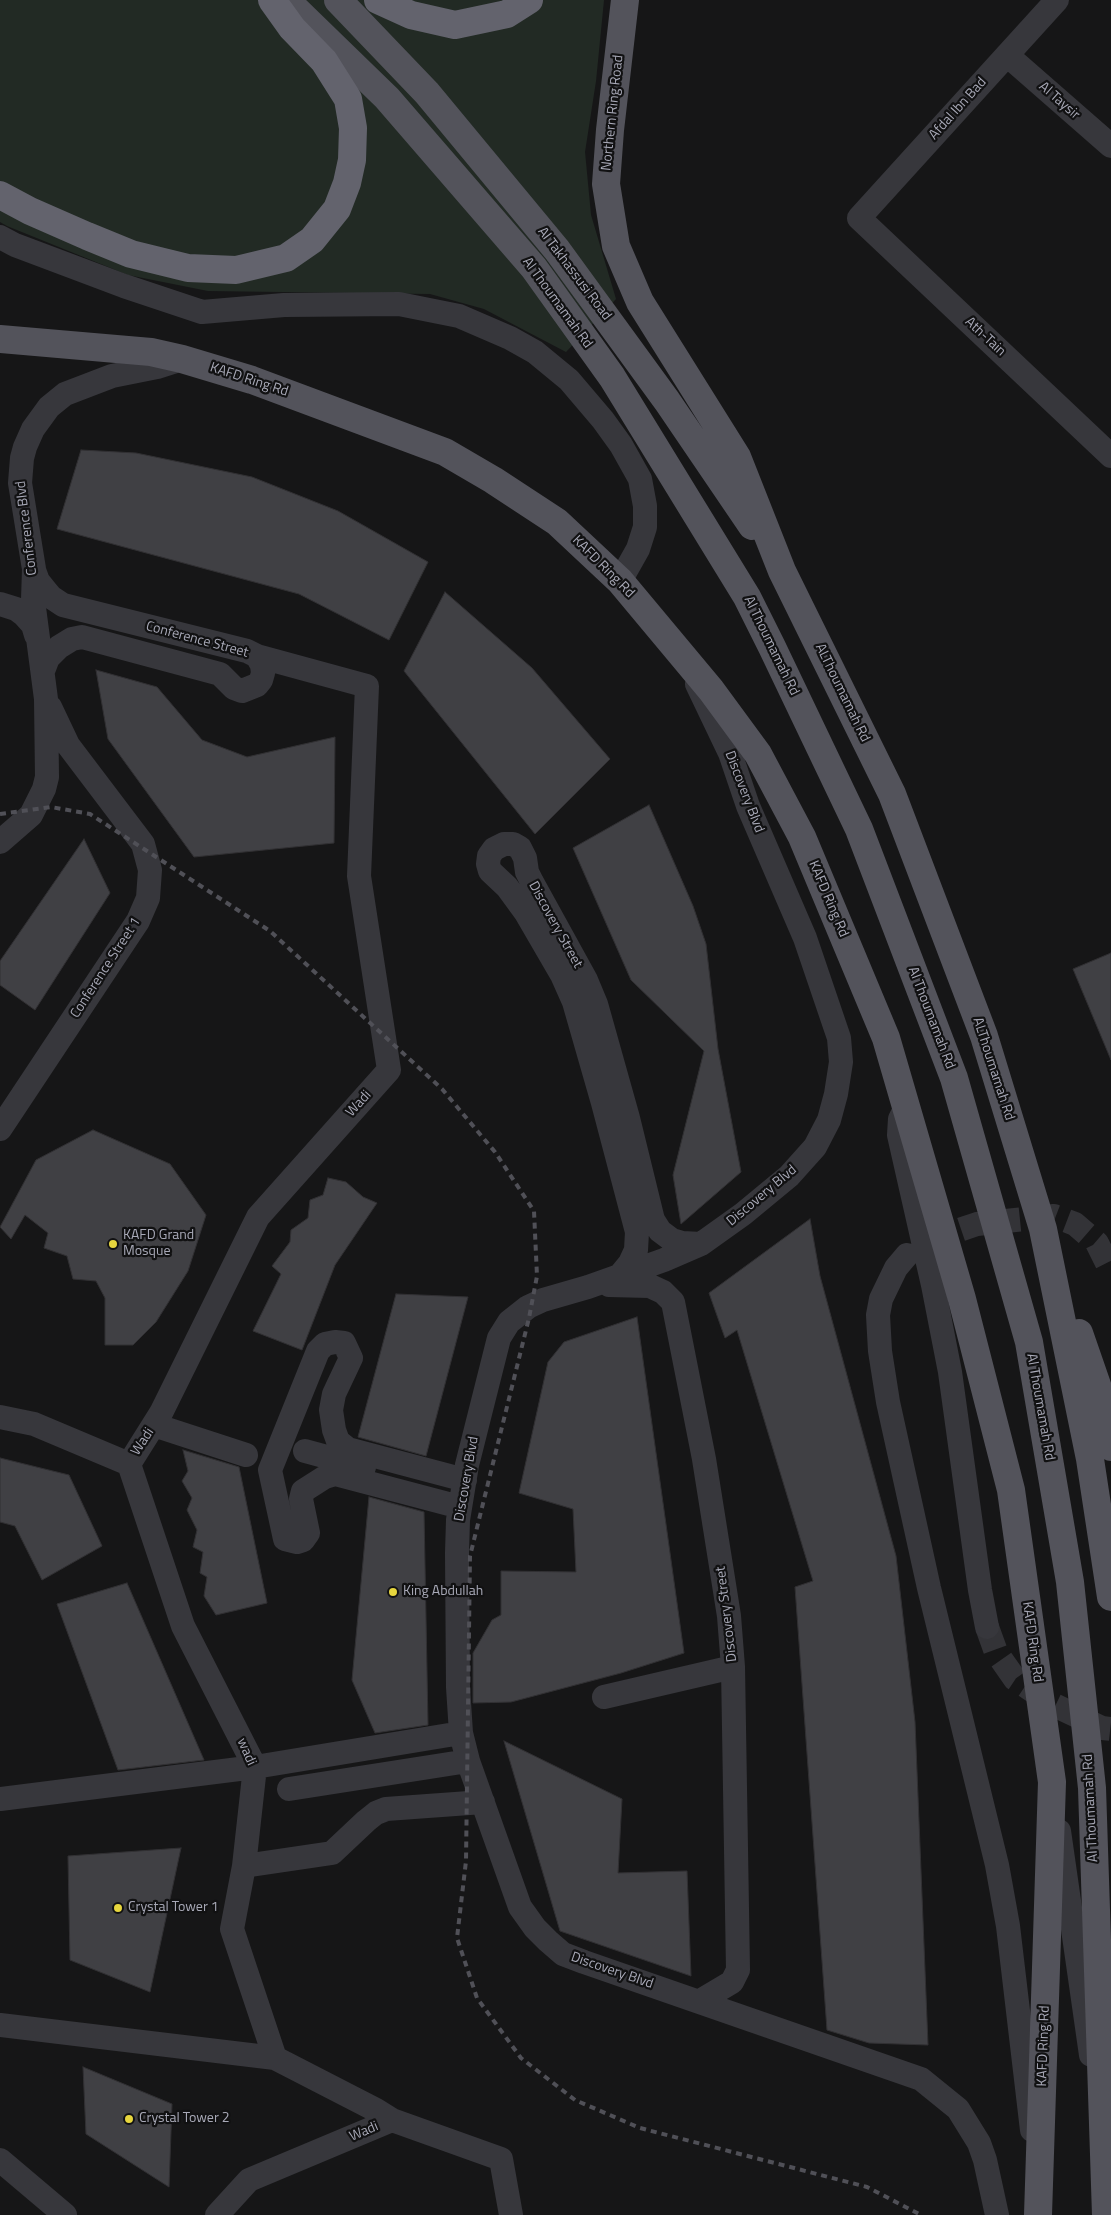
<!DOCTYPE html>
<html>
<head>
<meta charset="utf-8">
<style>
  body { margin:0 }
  canvas { display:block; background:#161617 }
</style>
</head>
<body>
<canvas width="1111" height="2215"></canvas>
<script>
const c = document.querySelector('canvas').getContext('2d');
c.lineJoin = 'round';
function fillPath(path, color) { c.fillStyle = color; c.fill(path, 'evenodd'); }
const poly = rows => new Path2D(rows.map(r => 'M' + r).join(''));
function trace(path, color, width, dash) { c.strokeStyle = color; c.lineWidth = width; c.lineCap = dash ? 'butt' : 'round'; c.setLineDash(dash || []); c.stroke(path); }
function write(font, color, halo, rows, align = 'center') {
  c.font = font + ' "Titillium Web",sans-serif'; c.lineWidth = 4.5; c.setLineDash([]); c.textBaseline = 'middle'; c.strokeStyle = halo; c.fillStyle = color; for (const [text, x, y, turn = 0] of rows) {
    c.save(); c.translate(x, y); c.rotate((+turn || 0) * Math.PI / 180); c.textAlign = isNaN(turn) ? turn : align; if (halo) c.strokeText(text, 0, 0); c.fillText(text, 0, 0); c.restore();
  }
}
const green = poly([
  [0,0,604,0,596,81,585,152,591,215,616,299,566,352,484,309,430,294,208,291,128,275,7,226,0,222]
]);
const building = poly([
  [81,450,136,453,252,477,338,511,428,562,389,640,299,594,57,529,81,450],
  [445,592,532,668,610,759,535,834,404,671,445,592],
  [96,670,157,687,202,740,247,757,335,737,334,843,194,857,108,739,96,670],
  [649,805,693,906,706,944,718,1049,741,1172,681,1224,673,1175,704,1051,631,980,573,848,649,805],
  [84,839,110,893,35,1010,0,985,0,961,84,839],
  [1111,953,1111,1060,1073,969,1111,953],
  [93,1130,170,1164,206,1215,188,1271,156,1322,133,1345,105,1345,105,1298,96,1281,73,1279,67,1256,44,1248,48,1233,25,1215,11,1239,0,1227,36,1160,93,1130],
  [328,1178,346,1182,363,1197,377,1203,335,1265,302,1350,253,1331,281,1274,272,1266,290,1242,291,1230,308,1218,310,1200,323,1195,328,1178],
  [810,1219,820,1276,896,1556,915,1722,928,2045,869,2043,827,2030,795,1587,813,1581,737,1330,725,1338,709,1293,810,1219],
  [396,1294,468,1297,426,1456,358,1437,396,1294],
  [637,1317,684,1653,621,1673,511,1702,473,1703,473,1653,492,1620,501,1615,501,1571,576,1572,573,1509,519,1493,548,1362,564,1342,637,1317],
  [183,1450,239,1467,267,1603,216,1615,204,1596,207,1577,200,1573,203,1552,193,1547,197,1530,187,1510,192,1498,182,1481,188,1471,183,1450],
  [0,1458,69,1475,102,1546,42,1580,15,1526,0,1522,0,1458],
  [369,1497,424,1512,428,1725,375,1733,352,1680,369,1497],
  [127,1583,204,1760,118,1770,57,1604,127,1583],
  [504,1741,622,1799,618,1873,687,1871,691,1976,560,1931,504,1741],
  [181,1848,150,1992,70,1960,68,1856,181,1848],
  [83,2067,172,2104,169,2187,86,2134,83,2067]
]);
const minorTunnel = poly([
  [927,1241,977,1224,1054,1216,1075,1224,1097,1243,1111,1271],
  [987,1627,996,1652,1015,1679,1054,1705,1102,1728,1111,1729]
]);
const minor = poly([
  [1057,0,859,218,1111,456],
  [1007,55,1111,146],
  [0,237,15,245,124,286,202,312,284,305,399,304,459,316,510,338,535,352,569,380,603,420,621,445,640,479,645,506,645,527,638,549,620,581],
  [34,570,38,581,46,591,51,597,63,605,247,651,257,656,262,665,263,673,261,680,257,685,242,691,234,688,220,674,82,637,72,639,59,647,48,658,43,671],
  [0,604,16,609,24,615,33,625,36,635],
  [697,684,730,753,748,806,805,938,839,1038,841,1062,836,1094,829,1120,815,1147,789,1176,743,1214,701,1244,664,1260,588,1287,543,1300,528,1307,509,1322,499,1338,467,1465,458,1520,457,1553,458,1687,461,1733,468,1761,520,1907,535,1928,548,1941,563,1954,584,1962,921,2079,958,2109,979,2143,985,2160,997,2215],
  [0,842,31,815,44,789,47,777,46,699,33,600,34,569,20,483,22,458,25,447,33,429,49,407,65,394,112,376,157,367,182,359],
  [906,1107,900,1119,899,1135,933,1285,950,1372,980,1590,987,1627],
  [0,1129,138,921,148,898,150,870,143,844,68,745,50,707],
  [907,1255,896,1268,881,1299,878,1315,880,1351,888,1402,929,1588,997,1865,1008,1926,1032,2130],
  [621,1274,630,1263,636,1250,637,1232,603,1103,574,1002,562,975,526,913,507,887,490,871,488,864,489,856,494,849,504,844,513,844,520,848,525,858,527,872,532,882,586,980,596,1004,628,1118,653,1220,660,1231,672,1240,682,1243,701,1244],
  [609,1285,650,1286,663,1292,673,1302,704,1459,729,1616,733,1667,738,1970,732,1982,700,2001],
  [0,1417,34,1424,129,1464,183,1626,255,1767,244,1866,232,1929,275,2058,376,2110,392,2120],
  [154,1425,246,1455],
  [305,1451,364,1467],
  [129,1464,161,1413,258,1217,389,1070,359,876,367,686,257,656],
  [460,1507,335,1474,325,1477,303,1491,301,1499,308,1533,303,1540,297,1542,285,1539,270,1470,318,1351,325,1344,335,1342,344,1343,351,1358,334,1394,331,1410,334,1430,338,1441,348,1449,465,1480],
  [604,1697,733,1667],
  [289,1789,468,1761],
  [0,1799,255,1767,461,1733],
  [1059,1831,1091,2055],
  [244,1866,332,1853,366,1821,376,1813,386,1809,483,1802],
  [0,2025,275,2058],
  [0,2160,65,2215],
  [217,2215,249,2180,392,2120,501,2159,511,2215]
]);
const major = poly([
  [286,0,387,98,534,268,612,377,747,597,772,647,859,829,954,1078,1029,1342,1070,1582,1092,1788,1106,2215],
  [338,0,427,93,557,250,667,401,752,526],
  [625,0,610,130,606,184,616,246,640,302,737,457,782,571,892,794,984,1036,1043,1229,1090,1459,1111,1597],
  [0,339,151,352,182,359,252,380,445,452,493,480,557,522,620,581,711,690,758,754,802,837,886,1038,962,1299,1011,1490,1052,1782,1038,2215],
  [1079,1333,1099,1391,1111,1447]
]);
const highway = poly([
  [378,0,411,15,455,25,507,14,529,0],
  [0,195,30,211,87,236,131,254,188,268,236,270,286,258,312,240,337,209,347,183,352,160,353,128,348,99,324,61,292,28,272,0]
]);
const rail = poly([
  [0,814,51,807,90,814,270,931,442,1089,495,1152,534,1211,537,1276,529,1318,470,1556,466,1861,457,1938,477,1998,521,2058,575,2100,640,2128,867,2187,921,2215]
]);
const markers = [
  [113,1244,5,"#e7d63e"],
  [393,1592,5,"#e7d63e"],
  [118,1908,5,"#e7d63e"],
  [129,2119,5,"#e7d63e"]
];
const streetNames = [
  ["Al Taysir",1059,101,41],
  ["Afdal Ibn Bad",958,109,-48],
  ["Northern Ring Road",613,113,-84],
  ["Al Takhassusi Road",574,274,53],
  ["Al Thoumamah Rd",557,303,54],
  ["Ath-Tain",985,337,43],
  ["KAFD Ring Rd",249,380,18],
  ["Conference Blvd",27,528,-97],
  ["KAFD Ring Rd",603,567,45],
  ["Conference Street",197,640,15],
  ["Al Thoumamah Rd",771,646,64],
  ["ALThoumamah Rd",842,693,64],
  ["Discovery Blvd",744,792,69],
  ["KAFD Ring Rd",828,899,67],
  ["Discovery Street",555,925,61],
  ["Conference Street 1",106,968,-57],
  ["Al Thoumamah Rd",931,1018,69],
  ["ALThoumamah Rd",993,1069,72],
  ["Wadi",359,1104,-48],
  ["Discovery Blvd",762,1196,-40],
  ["Al Thoumamah Rd",1040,1407,80],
  ["Wadi",143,1442,-57],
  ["Discovery Blvd",467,1479,-80],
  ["Discovery Street",727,1614,-97],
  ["KAFD Ring Rd",1032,1642,82],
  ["wadi",246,1752,66],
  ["Al Thoumamah Rd",1091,1808,-93],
  ["Discovery Blvd",612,1971,19],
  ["KAFD Ring Rd",1044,2046,-88],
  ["Wadi",364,2132,-23]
];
const poiNames = [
  ["KAFD Grand",123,1236],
  ["Mosque",123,1252],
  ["King Abdullah",403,1592],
  ["Crystal Tower 1",128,1908],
  ["Crystal Tower 2",139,2119]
];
fillPath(green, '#222a24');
fillPath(building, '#404044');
trace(building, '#313033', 1);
trace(minorTunnel, '#333337', 24, [24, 12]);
trace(minor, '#37373c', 24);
trace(major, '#53535b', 28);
trace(highway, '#63636d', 28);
trace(rail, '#505057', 4, [6, 5]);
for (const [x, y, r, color] of markers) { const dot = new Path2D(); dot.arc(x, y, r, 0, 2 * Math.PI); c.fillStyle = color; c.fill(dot); trace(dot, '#111112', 2); }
write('14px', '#a8a9b7', '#111112', streetNames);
write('14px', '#a8a9b7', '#111112', poiNames, 'left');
</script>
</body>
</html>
